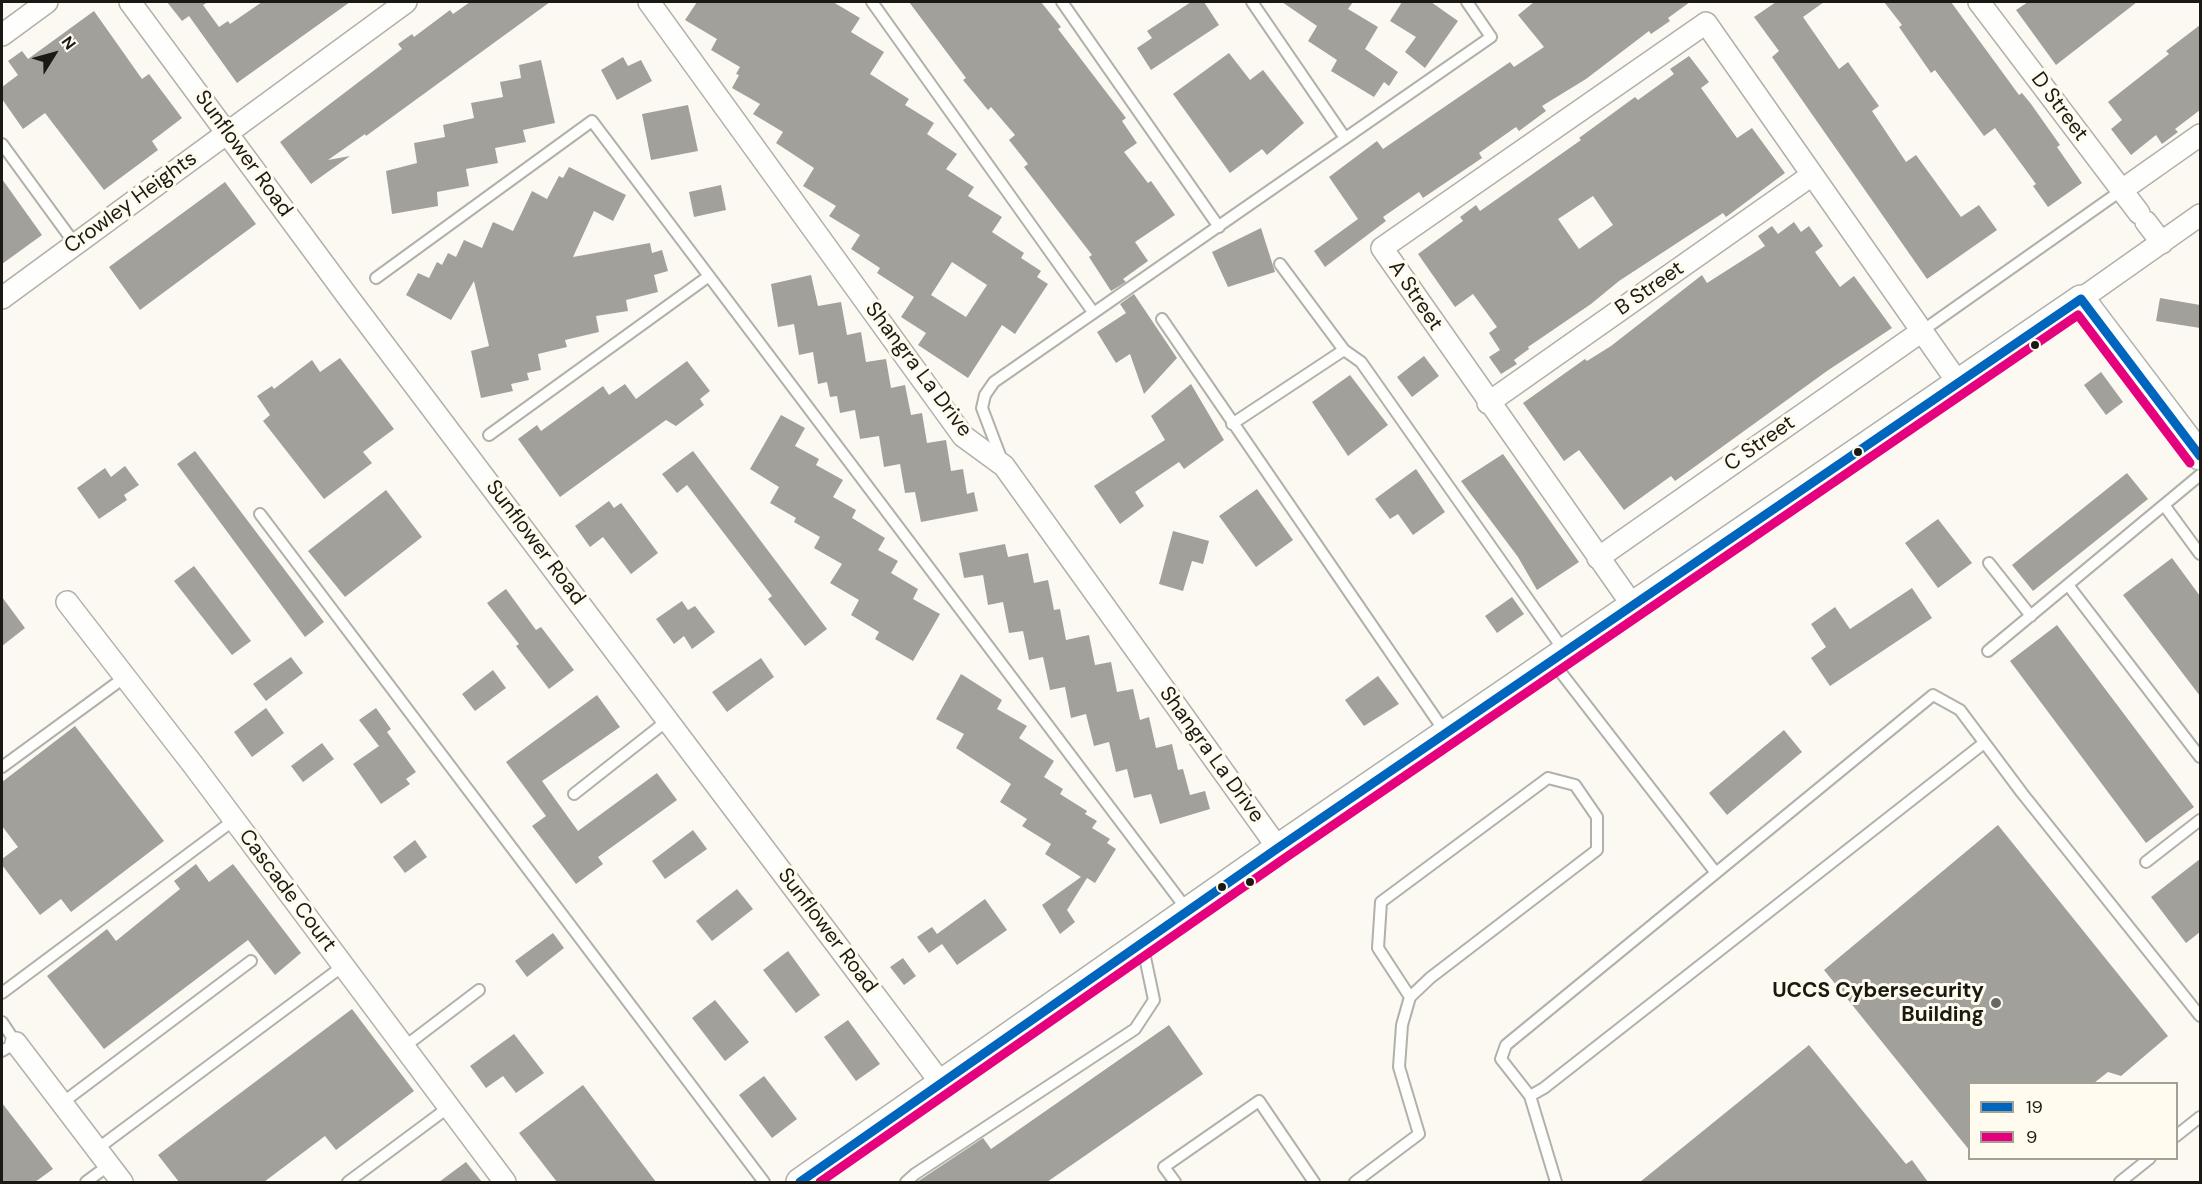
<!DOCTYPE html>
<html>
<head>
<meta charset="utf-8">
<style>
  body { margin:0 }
  #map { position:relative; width:2202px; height:1184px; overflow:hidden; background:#fbf9f2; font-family:"DM Sans",sans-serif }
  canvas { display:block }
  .frame { position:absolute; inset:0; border:3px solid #1a1913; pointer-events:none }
  .legend { position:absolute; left:1968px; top:1082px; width:210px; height:78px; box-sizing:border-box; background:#fffbee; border:2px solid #a3a196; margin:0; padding:8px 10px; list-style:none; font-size:18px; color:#1a1913 }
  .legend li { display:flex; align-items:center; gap:12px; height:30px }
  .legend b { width:30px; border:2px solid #a3a196 }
  .north { position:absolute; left:24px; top:24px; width:60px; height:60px; -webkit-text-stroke:4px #fffbee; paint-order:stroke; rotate:53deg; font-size:16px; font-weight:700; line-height:24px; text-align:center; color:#1a1913 }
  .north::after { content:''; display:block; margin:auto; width:21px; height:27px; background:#1a1913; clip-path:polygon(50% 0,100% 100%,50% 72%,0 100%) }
</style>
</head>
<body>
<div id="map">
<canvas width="2202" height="1184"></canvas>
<div class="frame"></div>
<ul class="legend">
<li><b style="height:8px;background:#0065bd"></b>19</li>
<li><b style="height:8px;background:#e5007d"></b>9</li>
</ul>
<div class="north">N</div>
</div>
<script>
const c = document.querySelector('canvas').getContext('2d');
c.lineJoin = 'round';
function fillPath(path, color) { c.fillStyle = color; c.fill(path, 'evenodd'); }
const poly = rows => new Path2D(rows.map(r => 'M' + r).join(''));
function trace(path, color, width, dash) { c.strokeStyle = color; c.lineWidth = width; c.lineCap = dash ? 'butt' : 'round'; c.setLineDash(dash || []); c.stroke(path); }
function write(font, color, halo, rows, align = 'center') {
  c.font = font + ' "DM Sans",sans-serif'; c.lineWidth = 6; c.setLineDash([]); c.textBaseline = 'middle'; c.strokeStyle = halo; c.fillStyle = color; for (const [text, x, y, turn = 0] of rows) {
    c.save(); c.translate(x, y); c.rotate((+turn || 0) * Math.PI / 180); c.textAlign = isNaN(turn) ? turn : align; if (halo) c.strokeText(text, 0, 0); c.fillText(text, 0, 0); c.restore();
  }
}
const building = poly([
  [167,2,208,2,203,5,219,27,228,21,230,24,262,2,350,2,237,83,189,16,182,21],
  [470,2,550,2,366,136,365,134,328,160,350,156,311,184,280,142,402,49,398,44,412,34,414,37,450,10,453,14],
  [697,2,833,2,860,18,851,32,884,52,870,74,909,99,905,105,934,123,927,134,957,154,946,169,974,187,968,196,1002,217,992,232,1024,253,1021,258,1041,271,1037,277,1048,284,1015,334,1002,325,968,378,918,345,926,333,901,317,914,297,877,273,880,268,851,249,860,235,829,216,836,206,803,186,814,168,776,143,783,132,753,114,760,104,732,88,739,75,736,74,740,67,711,50,717,39,685,20],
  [952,262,987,285,966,317,931,295],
  [909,2,1041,2,1061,27,1058,29,1126,118,1122,121,1137,143,1124,152,1148,183,1151,181,1175,215,1135,242,1148,261,1123,279,1126,282,1111,291,1089,257,1092,255,1024,167,1028,164,1009,140,1015,135,991,107,988,110,963,80,966,78],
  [1191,2,1204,2,1219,25,1151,70,1137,48,1152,38,1147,31],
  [1282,2,1353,2,1348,9,1378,27,1365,49,1398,72,1389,86,1384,82,1374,97,1331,71,1337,60,1308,41,1317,26],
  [1402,2,1431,2,1458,21,1425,68,1405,52,1416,37,1390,21],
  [1534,2,1690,2,1668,18,1670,21,1651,34,1649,31,1586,79,1542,106,1546,111,1519,131,1516,127,1479,153,1482,158,1423,198,1419,192,1383,217,1386,221,1325,267,1314,251,1358,219,1329,177,1377,141,1383,149,1510,62,1514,67,1544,47,1518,15],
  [1776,2,1824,2,1803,17,1839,69,1848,62,1879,106,1872,111,1906,162,1916,155,1961,217,1979,205,1997,230,1927,279,1772,57,1779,51,1754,17],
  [1884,2,1951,2,2019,95,2022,93,2031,104,2060,145,2057,147,2082,183,2048,207,2033,186,2036,184,1995,128,1984,136,1935,70,1931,73,1899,27,1902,25],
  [2028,2,2137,2,2056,65,2016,10],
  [94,11,142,79,149,74,182,118,152,141,158,150,104,190,45,113,23,129,2,99,2,87,18,75,8,61,22,51,28,59],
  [2200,25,2200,110,2175,129,2178,132,2162,144,2156,135,2131,155,2111,129,2122,120,2108,102,2169,54,2166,51],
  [1229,53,1250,80,1263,70,1304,123,1267,155,1262,149,1230,173,1173,94],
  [1689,56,1709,82,1701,88,1737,138,1752,128,1785,173,1726,217,1723,213,1619,281,1591,304,1528,347,1529,349,1514,360,1517,364,1501,374,1489,357,1500,350,1489,333,1497,327,1473,294,1455,307,1418,254,1463,221,1460,217,1476,205,1480,211,1581,140,1579,138,1635,97,1638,100,1674,74,1670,69],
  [1593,196,1613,225,1579,249,1558,219],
  [623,57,628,66,641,60,652,81,617,100,601,70],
  [541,60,555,123,523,130,526,142,495,148,498,163,466,169,469,186,437,192,438,206,392,214,386,171,417,163,414,143,445,137,443,125,474,118,471,103,503,97,500,82,521,78,519,65],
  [688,105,698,151,651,160,642,114],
  [569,167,626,195,613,221,594,211,573,257,650,243,652,253,662,250,668,271,654,275,658,292,626,300,628,311,596,316,599,332,565,340,567,347,538,354,541,370,527,373,529,380,511,384,513,391,481,398,471,351,489,346,474,281,451,320,406,295,418,273,429,278,437,262,442,265,448,253,456,257,464,240,482,248,493,222,513,231,532,191,547,199,559,176,563,178],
  [2,179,42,235,2,264],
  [225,182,256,224,140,310,109,267],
  [721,185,726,210,694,217,689,192],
  [1794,222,1801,232,1809,226,1823,246,1815,252,1840,287,1854,276,1892,328,1827,371,1675,481,1671,476,1624,510,1579,450,1564,461,1523,403,1585,359,1587,361,1611,346,1702,275,1707,283,1765,246,1758,236,1772,226,1778,234],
  [1261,228,1275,272,1228,287,1212,252],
  [811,275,818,306,841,302,847,335,861,332,866,362,886,359,891,388,905,385,911,415,922,413,927,443,946,440,951,471,963,469,967,494,974,492,978,511,921,522,915,492,905,493,900,464,884,467,879,436,860,439,855,410,840,413,837,396,830,397,827,382,818,384,813,352,799,355,794,324,778,327,771,284],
  [1134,294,1177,358,1144,394,1130,354,1116,363,1097,332,1126,313,1120,304],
  [2160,298,2200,305,2200,328,2156,321],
  [1424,356,1439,376,1412,397,1397,377],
  [340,358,394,429,363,452,372,463,324,499,263,421,270,415,257,396,272,386,274,389,312,360,320,372],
  [687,361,710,391,700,399,704,405,676,426,666,420,560,497,518,439,537,425,541,431,603,386,609,395,625,384,636,399],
  [2101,372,2123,402,2106,415,2084,385],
  [1350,375,1388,425,1348,456,1312,402],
  [1191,384,1224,440,1184,469,1179,462,1135,492,1144,506,1120,524,1094,486,1165,440,1151,416],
  [781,415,805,428,795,446,819,459,816,465,843,480,833,497,856,510,852,518,885,538,878,550,898,561,891,573,918,589,913,599,940,614,913,661,875,639,879,632,851,615,859,600,830,583,842,564,814,548,820,537,794,522,796,518,770,503,779,487,750,469],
  [195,451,324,622,305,637,177,464],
  [693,451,827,629,805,646,768,599,772,596,687,485,677,493,662,474],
  [1503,454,1579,562,1537,590,1518,557,1461,481],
  [125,466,139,485,124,495,127,500,99,519,77,488,105,468,111,477],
  [1416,469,1445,512,1413,535,1398,514,1390,519,1375,499],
  [2127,473,2148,499,2033,591,2012,565],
  [1257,489,1293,540,1256,567,1219,516],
  [386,490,422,537,345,597,308,551],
  [609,501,614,508,621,503,658,553,631,574,603,537,590,547,575,526],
  [1938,519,1972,563,1938,588,1905,543],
  [1173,531,1209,541,1203,564,1192,561,1183,591,1159,584],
  [1005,544,1008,557,1028,553,1034,583,1048,580,1054,610,1060,609,1066,640,1089,635,1095,665,1111,662,1117,692,1133,689,1140,720,1149,717,1156,748,1172,744,1178,770,1183,769,1190,795,1205,791,1210,809,1160,824,1151,794,1134,798,1127,769,1116,772,1109,742,1094,746,1086,714,1071,718,1065,687,1050,690,1043,657,1029,660,1023,631,1009,633,1003,602,988,605,983,575,964,578,959,553],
  [2172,558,2200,596,2200,696,2123,595],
  [194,566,251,641,232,655,174,581],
  [1912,588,1932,618,1830,686,1811,658,1826,647,1811,624,1835,607,1850,629],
  [506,589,536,630,541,627,574,670,549,689,516,646,519,644,487,603],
  [2,597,25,628,2,646],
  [1512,597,1524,614,1497,633,1485,616],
  [682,601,688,610,695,606,715,632,692,649,684,636,674,644,656,619],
  [2057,625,2194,807,2146,843,2010,661],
  [291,657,303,673,266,701,253,684],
  [761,658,774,677,727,712,712,692],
  [493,670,506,688,475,711,462,694],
  [961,674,1002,700,997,709,1027,726,1019,738,1054,761,1044,777,1063,789,1060,794,1087,811,1085,814,1097,821,1092,828,1110,839,1107,843,1116,849,1095,883,1087,878,1067,910,1075,922,1060,934,1042,905,1081,877,1045,854,1051,844,1022,826,1027,819,1000,802,1011,784,956,748,964,734,936,719],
  [1378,676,1399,704,1364,726,1345,700],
  [597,695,620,727,542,781,578,831,657,773,677,800,598,857,603,864,576,884,532,826,546,816,506,762],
  [266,708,284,733,252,757,234,732],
  [376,708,391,729,387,732,416,772,406,779,410,784,381,804,353,764,379,746,359,720],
  [75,726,164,841,71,912,61,899,40,915,2,865,2,859,18,847,2,826,2,782],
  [1784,730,1802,752,1727,815,1709,793],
  [322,743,334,759,303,782,291,766],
  [1998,825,2168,1036,2121,1076,2108,1072,2094,1083,1970,1083,1970,1151,1824,970],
  [693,830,707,849,665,879,652,861],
  [415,840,427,857,405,873,393,857],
  [2200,859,2200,932,2186,943,2151,897],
  [196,864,209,882,233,864,301,953,275,975,248,940,104,1049,47,976,107,929,116,941,180,889,174,881],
  [737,889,753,909,712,941,696,921],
  [985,899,1007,930,957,965,942,944,929,953,917,937,932,927,937,934],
  [553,933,564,948,527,977,515,961],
  [788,951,820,995,796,1013,763,970],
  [903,958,916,976,904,985,890,967],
  [715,1000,749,1042,725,1061,692,1018],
  [352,1009,414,1091,336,1150,325,1136,264,1182,179,1182,158,1155],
  [848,1020,880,1064,856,1081,824,1037],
  [1169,1025,1203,1074,1047,1182,917,1182,983,1138,991,1149],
  [514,1034,544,1073,516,1093,503,1076,486,1088,470,1066],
  [1809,1045,1906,1164,1912,1160,1928,1182,1640,1182],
  [764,1076,797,1119,772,1138,739,1095],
  [583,1085,656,1182,557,1182,519,1133],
  [2,1103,53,1169,35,1182,2,1182],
  [466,1162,482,1182,439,1182]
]);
const service = poly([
  [872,2,1093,312],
  [1062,2,1219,227],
  [1252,2,1345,138],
  [2,144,75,244],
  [1280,264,1344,350,1361,362,1565,652],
  [376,278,592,121,1188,911],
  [1162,319,1445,732],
  [1922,331,2122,190],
  [1232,424,1344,350],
  [489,435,709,276],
  [1001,458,982,408,985,395,994,382,1491,37,1467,2],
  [2164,505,2200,554],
  [260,514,764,1182],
  [1989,563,2031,616],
  [2068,585,2200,757],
  [1988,651,2200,475],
  [1552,661,1716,873],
  [2,767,125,677],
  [574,794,668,720],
  [2146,862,2200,820],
  [2,993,234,820],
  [2,1022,16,1043,2,1051],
  [404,1047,479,990],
  [1530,1096,1544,1088,1984,743],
  [62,1103,251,961],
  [2176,1136,2200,1117],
  [97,1149,343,966],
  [86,1182,109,1165],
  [348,1182,449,1107],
  [906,1182,915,1174,1135,1029,1154,1000,1142,943],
  [1175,1182,1164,1167,1259,1101,1314,1182],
  [1355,1182,1419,1134,1399,1067,1402,1025,1410,997,1430,978,1597,850,1597,817,1575,785,1548,778,1381,902,1378,948,1410,997],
  [1556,1182,1530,1096,1501,1059,1506,1045,1933,695,1960,710,2022,793,2200,1016],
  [2120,1182,2150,1158]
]);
const minor = poly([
  [130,2,348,297,941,1083],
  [649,2,963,436,1004,466,1278,848],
  [1979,2,2139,213],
  [2,35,47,2],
  [2122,190,2200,135],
  [2146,222,2162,243],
  [2,298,406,2],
  [2081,299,2200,215],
  [1488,403,1812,175],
  [1598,558,1922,331],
  [67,602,194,766,505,1182],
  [1633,606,1382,248,1706,23,1959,384],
  [16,1043,122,1182]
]);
const tertiary = poly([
  [800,1182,1278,848,2081,299,2200,456]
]);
const bus1 = poly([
  [2081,299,2200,456],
  [800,1182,1278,848,2081,299]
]);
const bus2 = poly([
  [820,1182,1285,858,2078,315,2190,463]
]);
const markers = [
  [2035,345,5,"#1a1913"],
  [1858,452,5,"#1a1913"],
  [1250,882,5,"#1a1913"],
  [1222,887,5,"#1a1913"],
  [1996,1003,6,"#696761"]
];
const streetNames = [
  ["D Street",2059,107,53],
  ["Sunflower Road",243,154,54],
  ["Crowley Heights",131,203,-36],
  ["B Street",1650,289,-35],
  ["A Street",1415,296,56],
  ["Shangra La Drive",918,370,53],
  ["C Street",1760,444,-35],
  ["Sunflower Road",535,543,53],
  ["Shangra La Drive",1211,755,54],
  ["Cascade Court",287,891,53],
  ["Sunflower Road",827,931,53]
];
const poiNames = [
  ["UCCS Cybersecurity",1984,991],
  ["Building",1984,1015]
];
fillPath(building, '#a1a09a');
trace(service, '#b2b0aa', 14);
trace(minor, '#b2b0aa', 24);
trace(tertiary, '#b2b0aa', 30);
trace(service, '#fefefd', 10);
trace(minor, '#fefefd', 21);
trace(tertiary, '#fefefd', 27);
trace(bus1, '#0065bd', 9);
trace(bus2, '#e5007d', 9);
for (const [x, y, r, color] of markers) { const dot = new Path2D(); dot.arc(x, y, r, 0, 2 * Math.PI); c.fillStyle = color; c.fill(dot); trace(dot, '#fffbee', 2); }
write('21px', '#1a1913', '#fffbee', streetNames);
write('bold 21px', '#1a1913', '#fffbee', poiNames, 'right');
</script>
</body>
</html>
